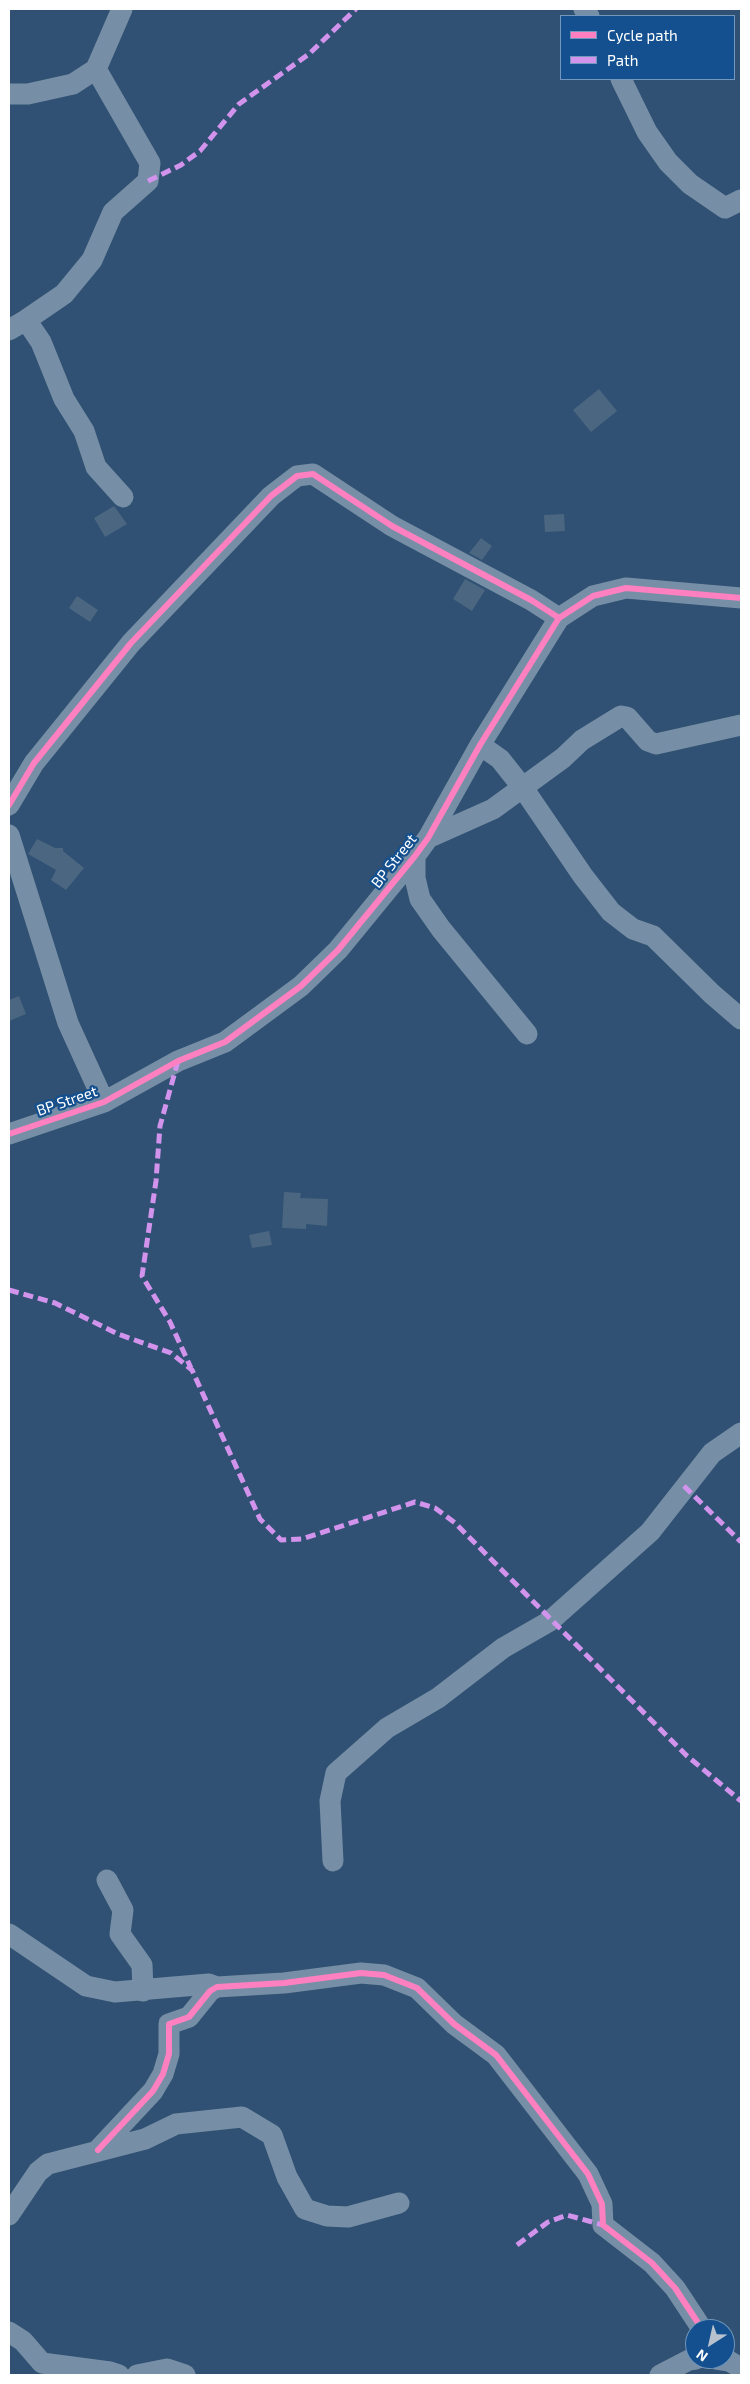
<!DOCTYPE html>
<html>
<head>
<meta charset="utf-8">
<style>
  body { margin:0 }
  #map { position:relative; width:750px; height:2384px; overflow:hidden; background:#305173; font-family:"Exo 2",sans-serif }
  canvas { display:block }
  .frame { position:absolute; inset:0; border:10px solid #fff; pointer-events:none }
  .legend { position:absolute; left:560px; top:15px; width:175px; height:65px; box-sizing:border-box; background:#14508f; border:1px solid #7296bc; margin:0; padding:6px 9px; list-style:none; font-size:15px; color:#fff }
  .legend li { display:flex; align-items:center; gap:10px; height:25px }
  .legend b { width:25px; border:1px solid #7296bc }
  .north { position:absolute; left:685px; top:2319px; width:50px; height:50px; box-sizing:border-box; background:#14508f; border:1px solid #7296bc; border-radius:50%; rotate:215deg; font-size:14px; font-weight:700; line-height:20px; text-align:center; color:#fff }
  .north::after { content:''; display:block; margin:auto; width:18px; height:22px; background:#b7c2ce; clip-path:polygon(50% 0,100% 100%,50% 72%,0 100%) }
</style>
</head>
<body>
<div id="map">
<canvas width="750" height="2384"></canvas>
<div class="frame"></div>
<ul class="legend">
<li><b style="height:6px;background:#ff80c0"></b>Cycle path</li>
<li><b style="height:6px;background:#d193ec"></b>Path</li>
</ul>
<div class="north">N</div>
</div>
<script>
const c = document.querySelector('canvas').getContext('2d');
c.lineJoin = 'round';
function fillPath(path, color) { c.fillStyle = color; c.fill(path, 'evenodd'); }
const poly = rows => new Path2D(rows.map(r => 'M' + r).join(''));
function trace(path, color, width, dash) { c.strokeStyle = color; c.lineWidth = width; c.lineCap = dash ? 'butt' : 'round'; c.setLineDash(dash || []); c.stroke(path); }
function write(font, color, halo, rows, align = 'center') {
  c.font = font + ' "Exo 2",sans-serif'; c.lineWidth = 4.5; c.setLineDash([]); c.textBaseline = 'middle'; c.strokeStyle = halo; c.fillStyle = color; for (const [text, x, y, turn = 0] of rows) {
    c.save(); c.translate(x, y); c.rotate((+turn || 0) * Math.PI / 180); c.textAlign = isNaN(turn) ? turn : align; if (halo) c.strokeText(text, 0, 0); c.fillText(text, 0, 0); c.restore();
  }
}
const building = poly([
  [599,389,617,411,591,432,573,410],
  [114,506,127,524,105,537,94,518],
  [564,514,565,531,545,532,544,515],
  [481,538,492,546,482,560,469,553],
  [465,579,485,590,472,611,453,599],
  [77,596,98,610,90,622,69,608],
  [37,839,55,848,63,848,63,851,84,868,66,890,51,880,56,870,28,854],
  [19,996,26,1014,9,1021,9,1000],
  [284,1192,301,1193,300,1198,328,1199,327,1226,306,1224,306,1229,282,1228],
  [269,1231,272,1245,252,1248,249,1235]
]);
const minor = poly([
  [584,9,589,16],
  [621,79,647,132,668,162,690,184,725,208,741,200],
  [9,94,28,94,73,84,96,69,122,9],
  [26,320,41,342,64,399,84,431,96,467,123,497],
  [9,330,26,320,64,294,92,260,113,212,148,181,150,163,96,69],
  [480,745,500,759,523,788,583,876,611,912,633,929,653,936,712,994,741,1019],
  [9,805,34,763,131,643,271,496,297,476,313,474,392,526,531,600,559,618],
  [9,835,68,1023,104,1102],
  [428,838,493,809,563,758,582,740,621,716,627,717,648,741,656,744,741,725],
  [415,856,415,878,420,899,441,929,527,1034],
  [9,1134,104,1102,178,1061,225,1042,301,986,338,950,415,856,428,838,480,745,559,618,593,596,626,588,741,598],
  [333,1861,330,1801,336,1773,387,1728,438,1698,503,1648,550,1621,650,1532,712,1453,741,1433],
  [107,1880,123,1910,120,1934,142,1965,143,1991],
  [9,1934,86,1986,115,1992,209,1984,217,1987],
  [98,2150,153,2091,163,2074,169,2054,169,2024,189,2017,210,1991,217,1987,284,1983,361,1973,384,1975,417,1988,454,2024,496,2055,588,2174,602,2204,603,2225,652,2263,675,2288,702,2329],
  [9,2215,38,2172,48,2164,145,2139,176,2124,242,2117,272,2135,287,2177,305,2209,327,2216,348,2217,399,2203],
  [9,2332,23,2341,42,2363,110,2372,119,2375],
  [716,2359,729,2361,741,2368],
  [137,2375,167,2369,185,2375],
  [660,2375,689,2360,696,2359]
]);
const quiet = poly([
  [148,181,181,165,200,151,239,104,309,54,356,9],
  [178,1061,160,1126,156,1181,142,1276,170,1322,191,1368],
  [9,1290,55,1303,118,1334,171,1353,192,1370,260,1519,281,1540,302,1539,415,1502,435,1508,455,1523,686,1755,741,1801],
  [684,1486,741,1542],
  [517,2245,548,2222,567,2215,603,2225]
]);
const cycleway = poly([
  [9,805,34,763,131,643,271,496,297,476,313,474,392,526,531,600,559,618],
  [9,1134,104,1102,178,1061,225,1042,301,986,338,950,415,856,428,838,480,745,559,618,593,596,626,588,741,598],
  [98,2150,153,2091,163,2074,169,2054,169,2024,189,2017,210,1991,217,1987,284,1983,361,1973,384,1975,417,1988,454,2024,496,2055,588,2174,602,2204,603,2225,652,2263,675,2288,702,2329]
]);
const streetNames = [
  ["BP Street",394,861,-52],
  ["BP Street",67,1101,-19]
];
fillPath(building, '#4b6681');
trace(minor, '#778fa6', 21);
trace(quiet, '#d193ec', 5, [10, 5]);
trace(cycleway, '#ff80c0', 6);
write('15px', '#fff', '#14508f', streetNames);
</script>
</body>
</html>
